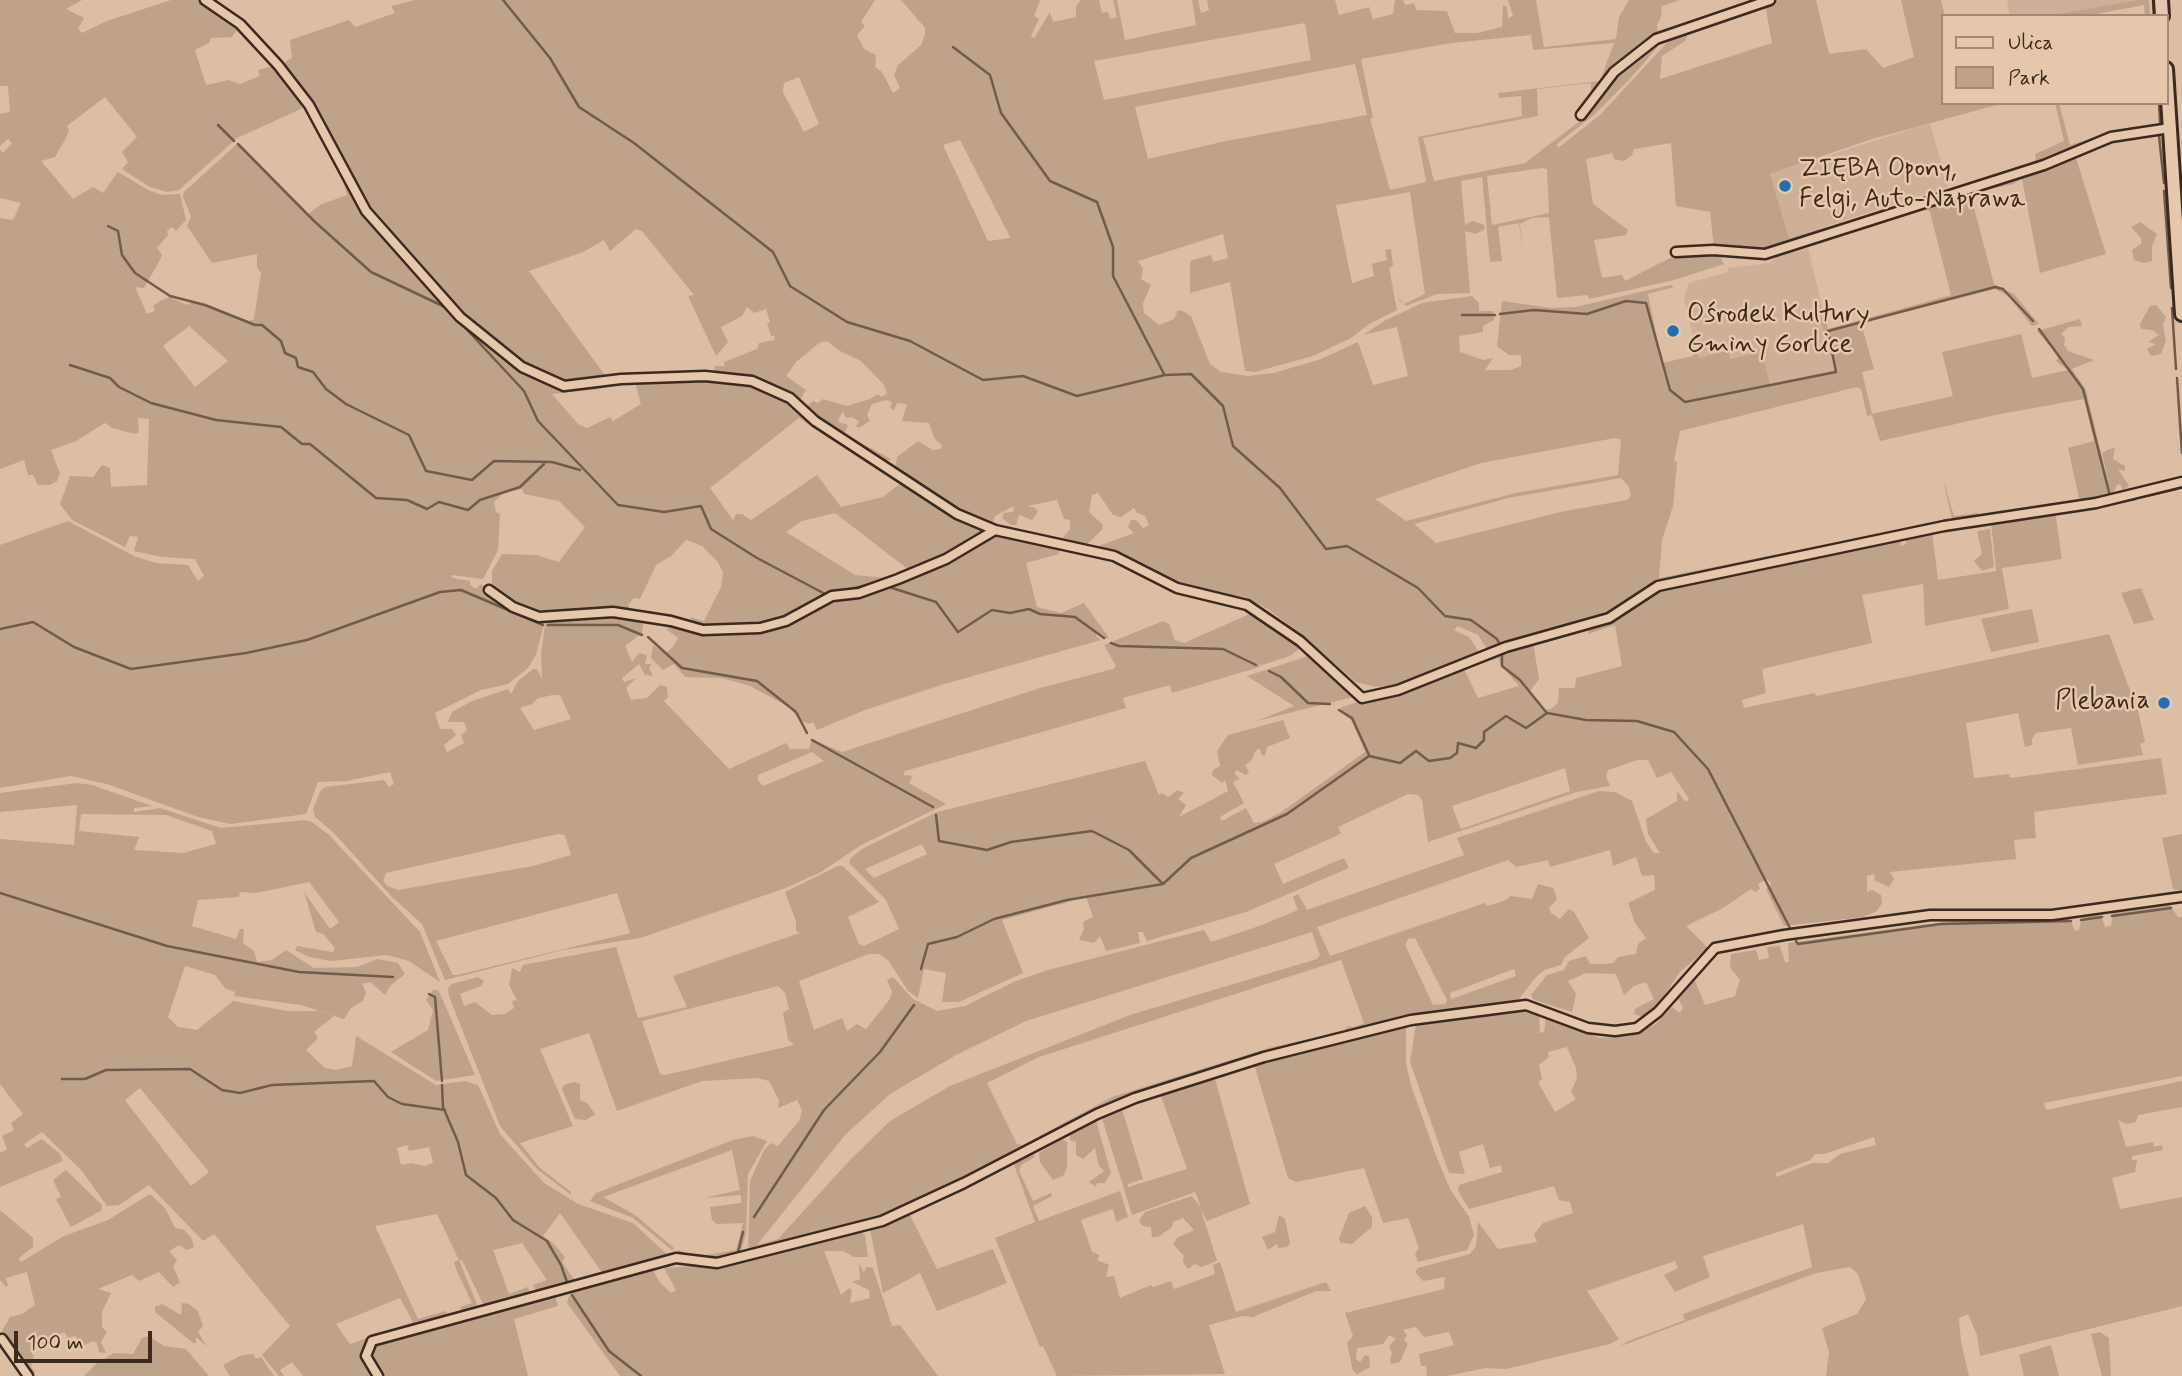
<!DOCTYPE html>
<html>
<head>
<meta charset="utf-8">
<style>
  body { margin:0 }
  #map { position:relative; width:2182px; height:1376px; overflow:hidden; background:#dbbea4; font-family:Mynerve,sans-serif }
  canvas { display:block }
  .legend { position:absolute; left:1941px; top:14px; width:228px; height:91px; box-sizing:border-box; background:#e5c8ac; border:2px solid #a18973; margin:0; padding:9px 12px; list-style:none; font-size:21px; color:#3b2a1e }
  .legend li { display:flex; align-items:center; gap:14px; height:35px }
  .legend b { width:35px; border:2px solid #a18973 }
  .scale { position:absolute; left:14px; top:1331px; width:138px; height:32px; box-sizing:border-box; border:4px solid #3b2a1e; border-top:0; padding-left:9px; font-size:21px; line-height:24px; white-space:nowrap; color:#3b2a1e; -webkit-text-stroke:5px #e5c8ac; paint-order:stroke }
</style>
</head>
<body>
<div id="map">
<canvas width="2182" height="1376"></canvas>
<ul class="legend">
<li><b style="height:9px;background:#e5c8ac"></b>Ulica</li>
<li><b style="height:19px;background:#bda38a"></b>Park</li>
</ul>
<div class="scale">100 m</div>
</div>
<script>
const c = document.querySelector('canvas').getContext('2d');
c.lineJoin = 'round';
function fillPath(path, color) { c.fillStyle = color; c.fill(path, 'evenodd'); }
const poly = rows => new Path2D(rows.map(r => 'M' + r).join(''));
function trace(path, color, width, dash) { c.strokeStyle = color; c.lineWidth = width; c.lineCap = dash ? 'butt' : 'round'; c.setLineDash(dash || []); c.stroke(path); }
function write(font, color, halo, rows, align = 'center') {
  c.font = font + ' Mynerve,sans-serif'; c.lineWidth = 5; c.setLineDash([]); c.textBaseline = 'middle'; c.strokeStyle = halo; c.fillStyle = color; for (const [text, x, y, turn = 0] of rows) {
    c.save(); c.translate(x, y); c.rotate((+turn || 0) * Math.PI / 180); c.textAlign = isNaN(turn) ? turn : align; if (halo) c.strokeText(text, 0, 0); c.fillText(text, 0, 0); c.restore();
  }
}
const built = poly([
  [2007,0,2138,0,2047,16,2010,16],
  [1930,123,1948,187,1789,238,1770,174],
  [1808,248,1825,318,1821,318,1824,334,1835,370,1769,384,1762,353,1732,359,1728,350,1698,358,1684,298,1689,283,1728,272,1728,268,1770,263,1776,257]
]);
const green = poly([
  [0,0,82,0,66,9,84,18,78,29,82,33,107,21,171,0,198,0,237,30,232,37,211,38,209,43,195,50,206,85,229,80,240,84,260,76,258,70,276,65,303,102,301,109,237,138,179,190,167,192,150,187,122,169,128,162,122,152,137,137,105,97,67,126,69,130,66,138,55,157,41,161,73,199,93,187,103,193,118,172,148,190,162,195,180,194,186,220,176,231,172,227,167,231,168,235,157,248,162,255,160,260,144,288,135,287,147,314,155,311,153,306,160,301,169,297,187,305,194,301,249,321,254,319,261,273,257,267,257,254,212,263,187,226,191,216,183,197,184,192,238,143,308,214,322,204,347,195,328,129,282,64,292,58,290,40,349,20,355,27,395,13,391,6,415,0,875,0,861,22,865,26,857,35,864,49,876,55,875,67,882,72,893,93,900,88,894,75,898,65,921,45,925,35,925,28,901,0,1040,0,1034,16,1039,19,1031,36,1034,38,1050,12,1053,22,1076,17,1076,6,1081,0,1099,0,1102,13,1108,12,1110,19,1117,17,1113,0,1117,0,1125,40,1196,25,1192,0,1198,0,1201,13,1209,10,1207,0,1335,0,1339,15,1369,7,1373,19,1393,14,1395,0,1403,0,1405,5,1414,3,1416,10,1447,11,1455,33,1477,33,1502,27,1503,5,1507,7,1508,18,1513,16,1508,0,1536,0,1544,47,1616,39,1619,17,1629,0,1680,0,1662,6,1661,17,1657,25,1658,35,1617,67,1595,93,1591,91,1591,83,1537,89,1538,116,1423,138,1434,181,1525,163,1585,117,1585,114,1605,94,1624,66,1645,48,1667,36,1630,79,1595,114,1557,144,1558,148,1600,115,1674,35,1690,30,1685,41,1662,56,1660,79,1772,43,1765,4,1779,0,1816,0,1829,54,1866,49,1883,68,1914,57,1901,0,1941,0,1945,16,1942,16,1942,103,2004,103,1872,139,1770,174,1789,238,1826,227,1823,233,1760,250,1714,247,1710,212,1676,206,1671,143,1634,149,1632,155,1624,161,1614,159,1612,153,1586,159,1593,204,1628,230,1626,235,1594,240,1602,278,1622,275,1625,281,1670,258,1689,254,1718,253,1724,264,1674,280,1589,299,1588,295,1557,298,1549,217,1532,218,1520,224,1523,253,1519,223,1498,227,1502,261,1490,262,1482,177,1461,181,1465,225,1472,221,1484,225,1485,229,1476,234,1465,231,1470,293,1437,294,1406,306,1399,300,1396,278,1399,298,1404,304,1425,294,1410,192,1336,205,1352,283,1374,276,1372,264,1387,260,1385,250,1391,249,1393,266,1389,268,1397,310,1369,324,1351,338,1313,356,1255,372,1245,371,1230,282,1190,293,1190,261,1211,255,1213,262,1228,258,1223,234,1138,261,1143,269,1141,279,1151,285,1143,303,1144,313,1159,325,1174,319,1178,310,1183,311,1191,316,1210,364,1221,372,1248,376,1274,373,1321,359,1358,342,1373,385,1408,376,1397,327,1363,335,1384,321,1422,303,1472,296,1479,303,1479,311,1493,311,1494,320,1483,326,1483,332,1459,336,1460,352,1483,360,1493,358,1485,370,1511,370,1521,366,1521,355,1509,355,1497,346,1502,301,1552,308,1575,307,1671,285,1674,287,1648,294,1662,363,1693,356,1694,341,1699,358,1729,350,1730,359,1762,352,1770,384,1835,370,1820,318,1825,318,1828,329,1951,295,1930,212,1926,209,1913,212,1976,191,1978,193,1971,196,1994,284,2014,294,2039,324,2032,326,2008,296,1995,289,1861,323,1874,369,1862,372,1872,414,1953,396,1942,352,2021,334,2032,378,2068,370,2056,361,2059,357,2037,331,2080,319,2082,326,2069,327,2061,334,2065,338,2064,345,2068,351,2094,360,2072,369,2086,390,2110,491,2102,453,2109,449,2115,448,2113,459,2125,466,2125,471,2118,469,2129,486,2123,490,2120,484,2117,485,2111,497,2083,501,2079,498,2068,448,2094,441,2084,399,2000,414,1880,441,1872,415,1867,416,1861,389,1857,387,1680,431,1674,461,1677,462,1673,506,1662,540,1659,578,1952,519,1943,479,1954,516,1978,513,1977,518,1856,539,1665,581,1596,619,1489,652,1478,635,1458,626,1454,630,1469,637,1481,655,1443,671,1441,668,1395,685,1375,687,1356,682,1298,632,1268,609,1244,597,1185,587,1093,548,1134,533,1128,527,1131,520,1136,520,1143,528,1149,525,1145,516,1137,513,1134,508,1121,517,1113,515,1098,493,1092,495,1089,512,1103,525,1102,530,1086,545,1063,538,1070,529,1070,520,1064,519,1057,500,1027,506,1035,508,1038,511,1035,516,1032,520,1019,515,1016,525,1011,525,1002,518,1004,513,1013,512,1014,506,995,516,993,523,955,510,895,468,897,457,918,441,933,450,941,449,942,445,934,438,929,423,902,421,907,404,897,403,894,410,890,408,892,402,886,400,872,404,867,415,870,421,859,428,856,426,859,422,852,417,846,418,843,411,840,416,838,422,848,425,844,434,891,459,886,462,841,435,809,410,807,406,813,401,818,403,823,399,847,406,870,399,878,394,881,397,887,394,884,385,861,361,838,350,827,341,819,343,796,362,786,376,806,390,800,400,761,379,713,374,715,366,725,366,724,362,757,349,759,343,774,340,775,336,771,336,767,324,770,322,766,309,754,313,747,307,742,316,721,327,728,342,716,356,688,296,694,295,642,231,636,229,610,251,604,240,583,252,529,271,607,378,579,382,541,375,541,380,548,383,564,387,604,384,601,389,552,394,578,424,587,428,610,417,613,421,641,404,635,382,723,380,752,383,790,400,840,440,836,443,799,418,710,488,733,520,736,514,742,514,751,520,817,475,841,507,883,497,901,483,881,469,883,466,948,512,989,531,946,557,875,585,813,602,768,624,719,630,693,623,690,617,704,621,721,587,723,572,717,561,702,546,686,540,671,556,656,565,640,599,634,598,628,605,632,612,575,610,545,615,530,612,505,598,492,583,492,571,502,554,536,555,559,562,585,527,559,501,524,494,522,489,504,493,494,502,496,512,500,514,498,550,483,579,451,575,453,578,470,581,470,585,476,589,481,584,505,603,541,619,544,624,536,655,528,668,508,684,481,690,435,713,440,729,452,729,456,735,444,745,447,752,464,743,461,735,467,730,464,722,448,722,452,712,472,701,508,689,511,694,518,681,533,669,537,669,542,679,541,653,546,619,575,615,644,619,642,633,625,646,632,662,639,653,647,655,645,664,652,664,649,668,653,676,645,675,639,664,622,678,624,682,636,678,626,688,631,700,647,698,660,685,667,687,668,697,664,701,729,769,786,743,790,749,809,749,812,739,842,752,1040,688,1113,669,1116,666,1104,645,1163,621,1169,624,1175,640,1184,643,1254,612,1302,647,1290,656,1262,665,1256,662,1261,666,1253,669,1172,693,1170,685,1123,698,1126,708,905,771,903,775,913,776,909,783,946,804,861,845,821,872,783,889,640,938,563,950,445,980,422,924,391,896,334,833,315,817,313,809,321,790,325,787,384,780,389,787,394,784,390,772,347,781,318,782,306,814,231,824,198,817,107,784,71,776,0,788,0,545,68,521,134,556,156,563,188,565,198,581,204,576,195,559,162,557,134,551,138,537,130,536,125,547,72,520,60,504,70,476,93,477,102,465,110,468,111,487,147,485,149,419,138,418,139,432,135,434,112,428,105,423,76,441,51,450,60,474,57,481,50,485,38,485,33,475,28,475,24,460,0,469,0,218,13,220,21,203,0,198,0,150,3,153,12,143,8,139,0,146,0,114,10,112,8,86,0,86],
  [1305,23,1311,60,1104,100,1094,61],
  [1531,35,1533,50,1614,43,1600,81,1498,93,1499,98,1521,96,1522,116,1418,137,1426,182,1390,190,1370,119,1373,118,1361,59,1451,43],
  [1355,64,1367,115,1226,141,1148,159,1135,107],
  [799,77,819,124,804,132,783,92,784,83],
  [960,140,1010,237,1010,238,988,241,943,145],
  [1542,168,1547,169,1549,213,1492,225,1487,176],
  [189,326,228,361,195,387,163,346],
  [1615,438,1621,440,1618,475,1516,493,1406,521,1375,499,1481,463],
  [1621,478,1629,487,1631,496,1627,500,1565,511,1436,543,1414,524,1508,498],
  [835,513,909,570,886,578,855,575,786,532,802,521],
  [553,695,560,695,571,719,534,730,520,708,532,704,538,698],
  [812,752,824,761,763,786,758,780,758,775],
  [558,834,565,835,571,855,533,866,398,890,387,886,383,880,386,873],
  [617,893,630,933,457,975,453,975,436,941],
  [2138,0,2149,0,2150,16,2145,16,2144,5,2085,16,2047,16],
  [2055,103,2059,103,2070,145,2097,137,2096,140,2032,165,2031,162,2036,160,2035,154,2064,141],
  [2090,148,2091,152,2076,158,2106,254,2040,273,2022,179,2013,184,1991,189,1991,186],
  [2140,222,2157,234,2152,246,2152,261,2144,263,2134,260,2132,250,2141,244,2141,238,2131,227],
  [2156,305,2166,317,2163,325,2166,341,2161,354,2151,356,2147,349,2156,344,2148,342,2159,335,2152,330,2141,329,2140,324,2150,306],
  [2055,511,2062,559,2002,568,2009,609,1925,626,1923,584,1862,595,1872,643,1762,669,1766,693,1742,700,1744,708,1815,693,1816,696,2109,634,2131,693,2134,693,2145,742,2140,744,2143,755,2078,765,2071,728,2036,733,2032,739,2032,745,2025,747,2018,713,1966,723,1974,778,2009,774,2010,778,2161,758,2167,794,2034,812,2036,838,2014,840,2016,859,1890,872,1894,879,1889,887,1874,880,1875,874,1867,876,1867,892,1872,890,1881,895,1882,903,1877,911,1863,917,1784,926,1766,889,1771,884,1767,879,1758,884,1760,889,1755,892,1751,889,1723,908,1686,926,1708,948,1680,972,1659,1003,1643,1017,1634,1014,1635,1009,1654,999,1646,982,1634,986,1624,995,1616,974,1586,973,1568,981,1576,994,1572,1012,1534,1000,1531,995,1547,975,1564,970,1569,961,1586,956,1590,964,1606,964,1613,963,1618,957,1636,954,1638,944,1646,938,1635,923,1628,903,1655,890,1654,875,1642,876,1636,857,1613,866,1610,850,1550,867,1548,860,1516,867,1508,860,1317,927,1330,956,1485,903,1487,906,1504,901,1511,896,1532,899,1538,884,1553,888,1557,899,1549,908,1551,913,1560,919,1569,909,1574,912,1589,938,1565,957,1561,965,1544,970,1535,978,1519,999,1365,1030,1126,1099,872,1221,751,1251,748,1246,750,1181,764,1150,771,1143,778,1146,799,1121,802,1110,797,1100,778,1108,779,1100,769,1081,757,1078,702,1081,617,1111,589,1033,540,1049,573,1126,520,1143,540,1168,571,1192,571,1195,537,1169,500,1126,449,996,448,988,452,984,478,977,484,981,481,986,460,994,464,1006,475,1002,492,1015,505,1014,514,1008,512,1001,517,1000,509,985,512,968,520,972,523,965,616,947,638,1018,687,1007,673,976,800,933,796,931,796,921,785,892,838,866,843,866,879,902,848,917,859,944,864,946,899,929,886,900,849,863,850,859,862,849,937,812,1145,761,1159,795,1162,793,1168,797,1178,790,1184,793,1178,799,1186,805,1179,817,1228,791,1225,780,1222,783,1212,775,1213,770,1220,766,1217,751,1228,735,1283,720,1290,738,1267,747,1265,755,1262,756,1260,749,1256,750,1251,761,1245,765,1249,772,1246,775,1236,770,1235,774,1240,779,1233,782,1244,803,1220,817,1222,821,1246,808,1254,823,1262,822,1280,813,1365,752,1352,721,1339,711,1342,707,1464,669,1478,698,1519,686,1500,664,1499,658,1465,668,1533,642,1539,679,1530,691,1545,710,1551,709,1558,703,1559,688,1575,688,1576,678,1622,666,1615,625,1588,634,1589,629,1617,618,1658,590,1900,538,1901,546,1906,544,1907,535,1932,531,1938,580,1996,571,1991,521],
  [1637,760,1648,760,1657,778,1671,772,1689,799,1686,802,1677,791,1677,801,1646,819,1648,834,1660,853,1654,853,1646,842,1632,801,1615,792,1599,791,1463,836,1457,838,1464,855,1307,910,1298,894,1293,897,1298,910,1262,925,1211,942,1204,930,1048,970,1016,981,965,1006,937,1011,913,999,893,977,887,980,892,992,890,999,866,1029,857,1024,847,1031,842,1018,814,1030,799,981,869,954,879,954,888,960,908,991,918,998,924,969,946,973,942,1002,959,1002,1023,973,1002,920,1086,897,1093,917,1083,922,1084,929,1079,940,1094,943,1100,936,1106,951,1140,943,1138,932,1143,932,1147,941,1246,912,1349,868,1344,858,1283,884,1274,864,1336,836,1341,833,1338,827,1408,794,1418,795,1422,800,1428,842,1577,792,1610,786,1606,776,1608,770],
  [1565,768,1570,791,1461,829,1452,806],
  [922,844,927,854,874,878,865,869],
  [1312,932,1320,955,1317,959,1130,1015,950,1086,890,1121,849,1161,778,1239,757,1245,845,1135,890,1094,956,1055,1026,1021],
  [1415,938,1447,1000,1445,1004,1433,1005,1405,945,1408,939],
  [1341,960,1364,1023,1354,1027,1348,1026,1343,1032,1272,1047,1112,1097,1023,1145,1017,1144,987,1083,1039,1057],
  [1514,969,1516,976,1451,999,1450,993],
  [778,986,785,993,789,1009,783,1013,788,1039,794,1045,665,1075,660,1074,642,1021],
  [1990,529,1994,567,1982,571,1974,561,1982,554,1977,531],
  [1003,533,1070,549,1070,551,1059,548,1059,554,1026,563,1037,607,1061,613,1084,603,1109,638,1104,639,1097,631,1096,636,1101,640,941,685,865,710,817,730,813,722,809,724,800,720,789,707,750,686,722,678,685,677,674,664,663,670,651,658,653,645,665,654,674,646,678,638,666,629,674,626,703,633,732,635,761,631,835,599,927,571],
  [2141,588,2154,620,2134,624,2121,593],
  [2032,609,2039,642,1991,652,1981,619],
  [1308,656,1355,695,1353,697,1257,721,1294,706,1247,676],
  [77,783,92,785,152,806,134,808,134,812,160,808,221,828,306,820,312,822,328,834,420,932,440,982,409,961,387,955,331,961,309,957,295,950,297,946,333,952,335,948,323,934,316,932,304,892,330,929,339,922,309,882,256,893,240,892,239,897,198,900,192,926,236,939,240,929,244,929,243,943,254,951,257,962,272,960,286,950,314,968,357,967,378,959,398,963,405,974,390,986,385,995,370,982,362,984,366,992,363,1001,351,1008,344,1019,301,1005,234,996,235,992,225,988,215,975,185,966,168,1017,178,1027,197,1030,233,1001,287,1011,318,1011,334,1016,314,1032,318,1038,306,1050,325,1068,336,1070,352,1066,356,1036,436,1085,465,1081,478,1085,500,1134,544,1183,578,1204,633,1223,670,1257,537,1293,533,1285,547,1280,522,1243,493,1250,509,1294,528,1287,530,1295,485,1308,462,1260,459,1260,479,1309,463,1314,460,1307,472,1303,457,1271,454,1262,459,1260,437,1214,375,1226,418,1319,446,1311,448,1318,367,1343,362,1362,372,1376,303,1376,292,1362,280,1370,284,1376,279,1376,262,1355,290,1326,214,1234,203,1241,149,1185,119,1205,107,1206,82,1171,42,1132,24,1144,27,1148,42,1139,60,1154,63,1161,0,1187,0,1153,7,1149,2,1136,14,1130,11,1123,23,1114,0,1084,0,839,74,845,77,805,0,812,0,793],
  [81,814,166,815,212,831,216,844,183,853,134,850,139,837,79,831],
  [140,1088,209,1172,191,1186,125,1100],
  [407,1145,409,1151,429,1147,433,1163,424,1166,411,1163,401,1165,397,1148],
  [560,1213,603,1274,576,1282,562,1262,565,1257,553,1243,543,1236],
  [400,1298,413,1322,350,1344,336,1324],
  [2182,834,2182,891,2173,889,2162,838],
  [2170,905,2178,917,2182,917,2182,1076,2044,1103,2046,1110,2182,1081,2182,1107,2138,1115,2136,1122,2126,1124,2118,1120,2126,1147,2153,1142,2154,1147,2162,1145,2163,1150,2132,1156,2132,1160,2137,1160,2135,1172,2112,1178,2120,1209,2182,1197,2182,1306,1980,1356,1977,1335,1968,1314,1959,1318,1961,1342,1969,1376,1826,1376,1829,1352,1822,1328,1857,1314,1866,1299,1858,1274,1850,1267,1816,1273,1621,1346,1626,1342,1685,1320,1683,1314,1812,1267,1803,1224,1703,1256,1710,1277,1675,1292,1664,1275,1678,1268,1675,1261,1587,1291,1619,1339,1610,1344,1506,1369,1485,1368,1447,1376,1427,1376,1426,1366,1421,1366,1419,1354,1454,1345,1449,1332,1424,1337,1416,1327,1403,1330,1407,1335,1404,1340,1408,1344,1400,1362,1391,1364,1390,1360,1392,1353,1389,1346,1396,1339,1389,1335,1383,1344,1357,1348,1356,1359,1360,1362,1365,1355,1369,1356,1370,1367,1357,1374,1353,1371,1347,1343,1353,1336,1345,1313,1444,1289,1445,1277,1423,1281,1415,1272,1418,1268,1470,1254,1476,1246,1478,1222,1498,1249,1537,1242,1534,1234,1543,1223,1573,1213,1570,1202,1559,1200,1554,1186,1469,1209,1458,1191,1459,1185,1502,1172,1501,1165,1490,1168,1483,1144,1459,1152,1465,1174,1449,1173,1410,1062,1416,1024,1521,1010,1539,1014,1540,1033,1544,1032,1546,1016,1599,1038,1630,1036,1656,1024,1672,1007,1680,1013,1683,1008,1678,998,1693,976,1705,1005,1735,996,1740,980,1730,967,1731,954,1756,950,1759,960,1769,958,1767,947,1780,946,1785,962,1789,962,1788,943,1959,920,2036,921,2069,917,2075,931,2079,930,2082,917,2101,915,2105,927,2111,926,2113,913],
  [1567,1047,1576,1068,1577,1078,1571,1092,1576,1099,1555,1112,1538,1082,1542,1079,1539,1065,1549,1057,1548,1052],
  [1874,1137,1876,1145,1840,1154,1828,1163,1812,1163,1776,1177,1776,1173,1810,1160,1815,1154,1824,1154],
  [433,990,438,990,442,998,475,1075,436,1081,391,1052,428,1030,433,1010,426,1000],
  [1406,1025,1406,1063,1411,1085,1435,1153,1450,1189,1469,1217,1474,1235,1467,1250,1418,1262,1415,1254,1419,1248,1408,1218,1383,1223,1364,1168,1296,1182,1288,1178,1254,1064],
  [1215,1079,1250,1204,1207,1221,1201,1210,1217,1261,1201,1267,1195,1264,1188,1269,1183,1262,1184,1256,1173,1244,1177,1238,1194,1230,1183,1218,1173,1222,1172,1227,1158,1237,1152,1237,1151,1227,1143,1226,1139,1221,1145,1212,1192,1196,1201,1207,1195,1192,1132,1215,1102,1118,1122,1109,1143,1179,1128,1184,1128,1187,1187,1169,1161,1096],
  [574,1082,580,1084,580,1100,587,1103,595,1114,586,1120,575,1119,562,1089,564,1085],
  [1096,1121,1111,1173,1105,1183,1097,1183,1096,1187,1089,1182,1104,1171,1099,1166,1095,1148,1083,1159,1076,1155,1076,1142,1070,1140,1070,1135],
  [753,1136,767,1141,748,1174,746,1234,740,1254,701,1259,678,1254,678,1250,689,1254,706,1255,736,1250,743,1223,717,1224,712,1220,710,1207,741,1203,741,1195,704,1198,740,1190,732,1150,603,1197,635,1215,674,1248,673,1251,633,1218,590,1201,596,1193,733,1140],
  [1062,1139,1067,1142,1067,1166,1064,1175,1053,1180,1040,1162,1039,1153],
  [1033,1152,1035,1157,1021,1165,1019,1171,1033,1201,1051,1193,1052,1196,1033,1206,1039,1221,1120,1191,1128,1217,1116,1222,1113,1209,1081,1220,1092,1252,1100,1255,1097,1260,1109,1265,1106,1277,1114,1276,1120,1298,1151,1285,1153,1287,1171,1281,1174,1289,1215,1274,1213,1265,1220,1262,1236,1312,1326,1282,1331,1291,1316,1291,1253,1317,1242,1316,1209,1325,1225,1374,1057,1376,1043,1346,1040,1347,995,1238,1035,1222,1013,1162],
  [66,1170,102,1205,102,1210,71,1227,56,1199,61,1197,53,1180],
  [150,1194,165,1208,175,1228,183,1229,191,1237,194,1247,187,1250,179,1245,169,1251,177,1260,173,1266,180,1282,173,1287,159,1272,139,1281,132,1275,98,1289,111,1293,102,1312,102,1327,107,1332,101,1342,106,1353,99,1352,97,1343,93,1341,80,1347,76,1336,68,1338,64,1332,35,1349,31,1367,35,1372,31,1376,3,1336,2,1331,10,1317,22,1314,35,1305,27,1272,6,1278,8,1286,6,1287,0,1280,0,1210,33,1238,33,1247,19,1258,21,1262,64,1236,108,1220],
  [1365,1206,1372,1217,1372,1227,1352,1244,1341,1243,1339,1239,1349,1213],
  [908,1211,937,1269,993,1249,1007,1283,937,1311,920,1273,883,1293,870,1230],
  [1279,1215,1285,1219,1290,1243,1287,1247,1278,1248,1277,1244,1268,1250,1262,1237,1275,1232],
  [859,1231,865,1235,868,1257,854,1257,843,1251,824,1251,841,1295,849,1288,852,1290,850,1303,870,1298,869,1290,852,1282,860,1279,859,1263,864,1273,866,1267,873,1268,892,1326,900,1325,938,1376,620,1376,567,1303,569,1296,578,1289,653,1270,659,1281,671,1293,676,1290,664,1268,733,1263],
  [555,1296,558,1306,514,1319,528,1376,380,1376,369,1357,375,1345,405,1335],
  [182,1303,189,1304,198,1311,203,1326,198,1332,207,1347,196,1337,196,1343,193,1343,155,1312,155,1307,162,1304,181,1315],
  [2100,1332,2109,1338,2111,1376,2102,1376,2091,1334],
  [149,1336,164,1346,186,1349,209,1376,84,1376,97,1363,114,1353,133,1354,142,1338],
  [2051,1345,2059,1376,2024,1376,2019,1355],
  [253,1354,256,1359,261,1357,274,1376,230,1376,223,1365,242,1355]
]);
const stream = poly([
  [503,0,550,58,579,107,634,143,773,252,790,286,847,322,910,341,983,380,1023,376,1077,396,1165,375,1191,374,1223,406,1233,446,1280,488,1326,549,1347,546,1418,588,1445,616,1471,620,1497,639,1500,645],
  [2153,0,2154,16],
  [953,47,990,75,1001,113,1050,181,1097,202,1113,247,1113,276,1164,374],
  [2159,103,2160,122],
  [218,125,234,141],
  [2159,136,2164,183],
  [238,144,314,221,371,272,447,308],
  [2164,191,2171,288],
  [108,226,118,231,122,255,135,273,170,296,205,305,255,325,262,325,281,341,285,353,296,358,298,367,313,372,326,389,346,404,409,435,426,471,472,480,494,461,552,462,580,470],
  [2172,308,2176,369],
  [1500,314,1534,310,1587,314,1626,301,1646,303,1670,390,1685,402,1836,372,1828,331,1995,287,2003,289,2033,321],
  [1462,315,1495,315],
  [459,321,524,391,538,421,618,505,664,512,701,506,711,529,757,558,827,595],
  [2039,329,2083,389,2110,496],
  [70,365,110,378,119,387,151,403,216,420,281,427,302,444,310,444,376,498,407,500,427,509,439,502,468,510,480,500,520,487,544,464],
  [2177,378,2182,453],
  [2146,496,2176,489],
  [2112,503,2135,499],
  [889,587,936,602,958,632,992,610,1010,613,1029,609,1040,614,1075,617,1104,638],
  [844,591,874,583],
  [548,625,618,625,642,635],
  [0,629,33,622,74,647,131,669,246,653,307,640,440,592,461,590,543,625],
  [648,637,682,668,757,681,796,712,807,733],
  [1111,643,1119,646,1223,649,1256,665],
  [1502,653,1502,666,1520,680,1546,712],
  [1269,671,1281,677,1308,703,1330,704],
  [1339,710,1352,718,1369,755],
  [812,740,933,807],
  [936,815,939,841,987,850,1011,842,1092,831,1129,850,1163,884,1191,858,1287,814,1369,756,1400,763,1416,751,1429,761,1450,758,1457,753,1458,743,1476,748,1484,740,1484,732,1506,716,1526,728,1547,713,1586,720,1637,721,1674,732,1708,769,1791,930],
  [0,893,167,946,299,972,393,977],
  [2112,916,2171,908],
  [2081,920,2102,917],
  [1796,941,1798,944,1941,924,2071,921],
  [921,969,928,944,957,937,994,919,1067,900,1163,884],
  [429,994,435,997,442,1081],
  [62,1079,85,1079,106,1070,190,1069,222,1090,240,1093,272,1085,374,1081,388,1097,402,1104,445,1110],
  [442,1085,443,1107,458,1142,466,1175,496,1198,513,1220,547,1241,561,1265,568,1285],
  [754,1217,824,1110,880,1052,914,1005],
  [738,1252,743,1232],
  [572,1295,609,1351,641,1376]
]);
const minor = poly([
  [205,0,240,24,278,65,309,105,366,211,460,317,522,367,564,386,621,379,705,376,752,381,790,398,815,421,957,514,995,530,1114,556,1177,588,1247,605,1300,641,1362,698,1398,690,1506,647,1609,618,1658,586,1944,526,2096,503,2182,482],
  [1581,115,1614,72,1656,39,1770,0],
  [1676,252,1713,250,1765,254,2044,165,2111,137,2170,128],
  [489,590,513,607,539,617,613,612,671,621,703,630,760,628,786,621,832,596,859,593,898,579,946,559,995,530],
  [2,1339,28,1376],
  [378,1376,366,1356,372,1341,676,1258,717,1263,882,1221,964,1183,1097,1114,1135,1098,1264,1057,1411,1020,1526,1005,1588,1028,1615,1031,1637,1028,1658,1012,1715,948,1784,935,1930,915,2052,915,2182,897]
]);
const primary = poly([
  [2161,0,2162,16],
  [2166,69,2182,314]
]);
const markers = [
  [1785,186,7,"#1f6fb2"],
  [1673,331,7,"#1f6fb2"],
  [2164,703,7,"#1f6fb2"]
];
const poiNames = [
  ["ZIĘBA Opony,",1799,171],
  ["Felgi, Auto-Naprawa",1799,201],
  ["Ośrodek Kultury",1687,316],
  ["Gminy Gorlice",1687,346],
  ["Plebania",2150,703,"right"]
];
fillPath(built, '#ccb097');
fillPath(green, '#bda38a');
trace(stream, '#715c4b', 2.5);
trace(minor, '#3b2a1e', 13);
trace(primary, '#3b2a1e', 18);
trace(minor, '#e5c8ac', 8);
trace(primary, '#e5c8ac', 12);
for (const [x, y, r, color] of markers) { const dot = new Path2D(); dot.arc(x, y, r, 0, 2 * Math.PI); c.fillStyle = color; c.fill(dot); trace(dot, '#e5c8ac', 2.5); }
write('26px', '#3b2a1e', '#e5c8ac', poiNames, 'left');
</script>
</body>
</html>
